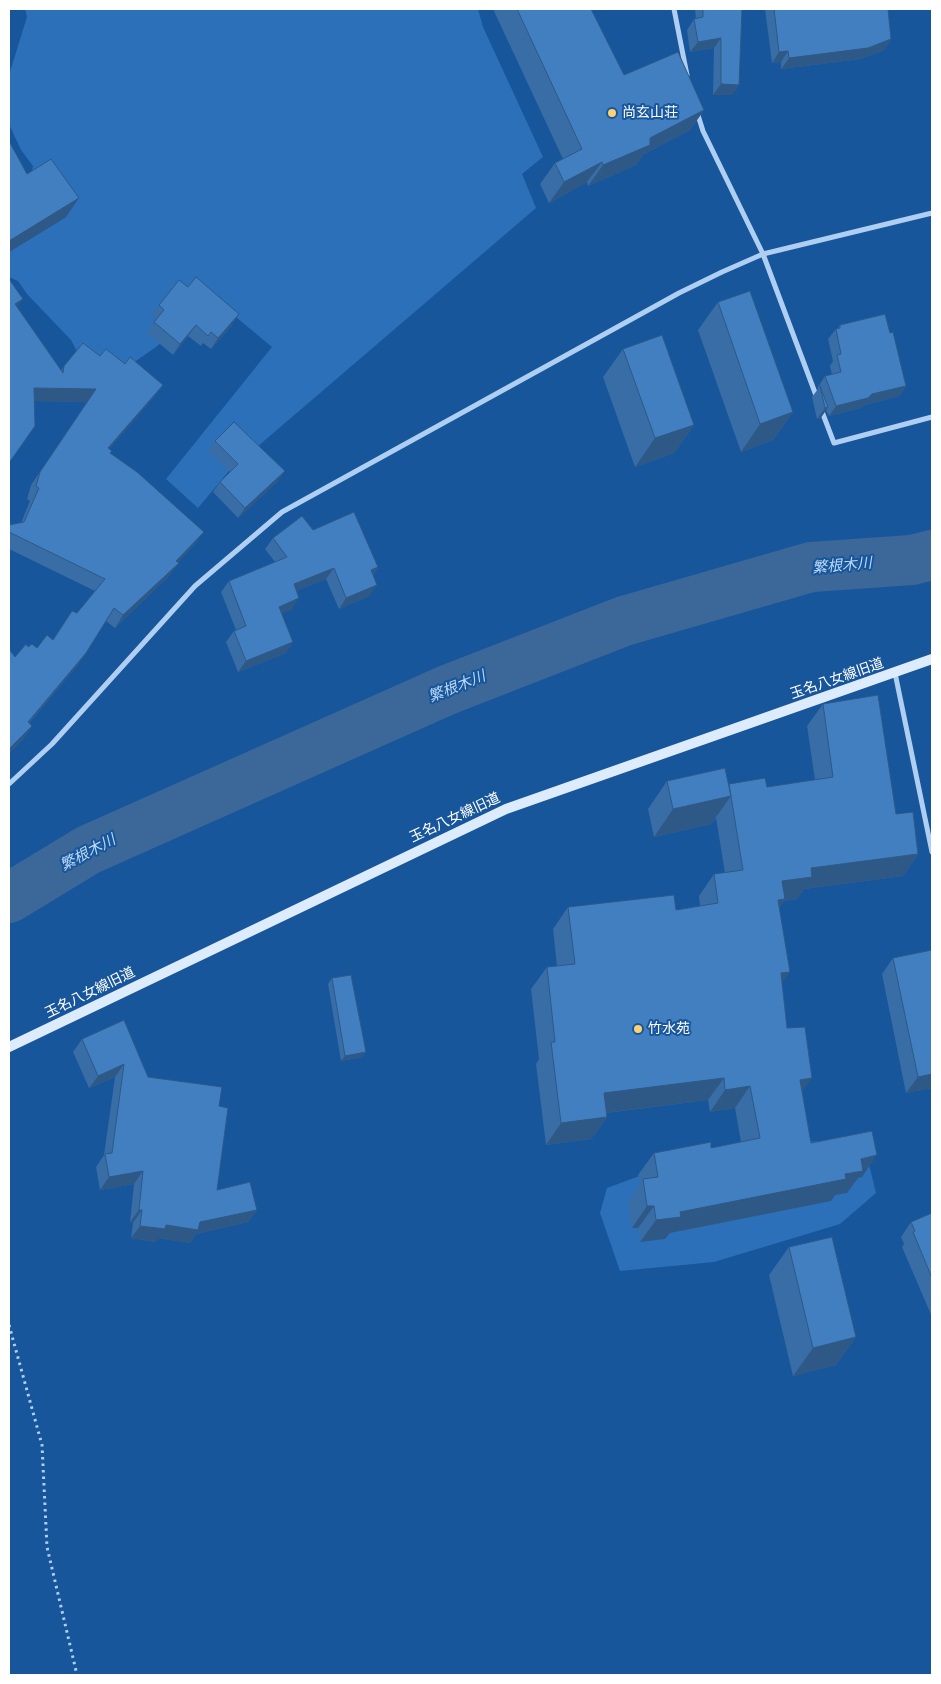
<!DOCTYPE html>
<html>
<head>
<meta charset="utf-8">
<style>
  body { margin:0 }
  #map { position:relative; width:941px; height:1684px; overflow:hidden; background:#18569b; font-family:"Fira Sans Condensed",sans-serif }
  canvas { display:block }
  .frame { position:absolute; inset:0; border:10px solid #fff; pointer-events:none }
</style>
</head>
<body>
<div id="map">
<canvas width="941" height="1684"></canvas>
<div class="frame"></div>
</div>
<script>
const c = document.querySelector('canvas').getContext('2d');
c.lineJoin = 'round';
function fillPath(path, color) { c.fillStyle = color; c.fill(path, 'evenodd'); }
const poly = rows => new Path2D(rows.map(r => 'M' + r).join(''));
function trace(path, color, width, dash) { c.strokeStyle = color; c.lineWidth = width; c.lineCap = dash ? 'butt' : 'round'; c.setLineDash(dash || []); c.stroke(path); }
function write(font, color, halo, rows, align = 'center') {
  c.font = font + ' "Fira Sans Condensed","Noto Sans JP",sans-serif'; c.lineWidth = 4; c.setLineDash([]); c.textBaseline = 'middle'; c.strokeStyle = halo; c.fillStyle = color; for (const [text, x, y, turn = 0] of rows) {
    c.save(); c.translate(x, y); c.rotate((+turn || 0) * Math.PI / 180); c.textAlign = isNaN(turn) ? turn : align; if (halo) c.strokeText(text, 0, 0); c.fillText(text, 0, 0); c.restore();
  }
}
const green = poly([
  [25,9,478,9,483,27,543,157,522,174,536,208,229,471,198,508,166,479,272,347,213,298,156,347,120,372,79,355,71,340,27,294,18,281,9,277,9,252,66,217,32,171,33,166,21,150,9,124,9,75,27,17],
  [863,1140,876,1193,840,1224,714,1262,620,1271,600,1213,607,1188,661,1168,793,1142]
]);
const river = poly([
  [9,898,88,850,447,690,624,621,811,567,912,560,932,555]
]);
const path = poly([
  [9,1325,42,1445,47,1547,77,1675]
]);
const street = poly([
  [674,9,687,75],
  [697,112,703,131,763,254,817,398],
  [821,409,834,443,932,417],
  [895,673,932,852],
  [9,784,52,744,195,586,282,512,679,293,722,272,763,254,932,213]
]);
const secondary = poly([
  [9,1047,506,809,932,659]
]);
const wall = poly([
  [493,9,595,9,591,10,624,75,704,110,690,130,644,154,636,165,588,186,587,182,549,203,540,184,555,163,563,159],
  [695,9,742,9,739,85,732,95,713,95,714,48,690,52,687,30,694,19,696,19],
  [765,9,888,9,891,39,884,50,860,59,781,69,781,62,772,63],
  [718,302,793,412,773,440,741,452,698,330],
  [159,305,232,325,211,349,203,343,201,346,188,336,173,355,147,333,156,320,151,316],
  [17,307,61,371,64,366,100,356,125,364,163,385,154,397,109,449,110,453,195,544,178,562,170,575,115,628,106,621,77,666,29,723,32,726,23,739,9,753,9,649,15,657,28,647,37,648,53,640,72,611,77,613,95,591,9,549,9,525,21,523,30,501,27,499,31,485,87,402,35,401],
  [840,325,890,333,906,386,899,396,865,405,860,408,829,416,826,410,820,419,817,419,812,397,818,389,818,387,825,376,832,375,830,366,833,361,828,339,836,329,838,328],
  [623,349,694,425,674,453,635,467,603,377],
  [215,441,278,481,238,518,213,492,220,482,230,472,208,451],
  [313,530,378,567,373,575,369,596,339,609,326,579,296,591,292,609,282,613,286,653,238,672,226,642,234,631,236,630,221,592,229,581,275,562,265,549,273,538],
  [823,704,896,814,918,854,903,876,804,889,797,899,784,901,779,908,782,983,787,1028,802,1092,811,1143,862,1177,858,1178,847,1193,835,1195,831,1201,670,1233,665,1239,640,1242,638,1228,632,1228,628,1202,640,1184,638,1175,654,1153,711,1148,741,1142,735,1108,710,1112,708,1100,606,1113,607,1117,591,1139,546,1145,536,1064,539,1059,531,989,547,967,557,966,553,929,568,907,676,910,700,906,699,896,714,874,725,873,716,818,711,824,654,837,648,809,667,781,729,785,729,784,767,787,815,780,807,726],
  [932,950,932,1088,906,1093,882,974,893,958],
  [332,978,366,1052,362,1057,341,1061,328,984],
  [82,1039,148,1077,219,1106,217,1190,257,1210,248,1222,196,1234,190,1243,158,1238,156,1242,131,1238,133,1223,130,1222,134,1184,100,1190,96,1167,104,1155,115,1077,89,1088,73,1052],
  [932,1213,932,1317,902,1247,904,1244,901,1237,911,1222],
  [789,1247,856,1337,836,1365,793,1376,769,1275]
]);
const shadedWall = poly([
  [721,38,714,48,690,52,698,42],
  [891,39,884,50,860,59,781,69,789,58],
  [788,51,781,62,772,63,779,52],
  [721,84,739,85,732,95,713,95],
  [704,110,690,130,644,154,636,165,588,186,603,165,650,138],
  [602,162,587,182,549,203,564,182],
  [79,198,66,217,9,252,9,241],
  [23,299,14,312,15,304],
  [239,314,232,325,211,349,218,338],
  [196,325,188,336,173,355,180,344],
  [163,385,154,397,99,461,108,448],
  [906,386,899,396,865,405,860,408,829,416,836,406,872,394],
  [34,388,96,389,87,402,25,401],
  [828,407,820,419,817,419,825,408],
  [793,412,773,440,741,452,760,424],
  [694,425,674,453,635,467,655,438],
  [285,471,278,481,238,518,245,508],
  [204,532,195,544,171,570,179,563,170,575,115,628,123,615],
  [378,567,370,578,371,570],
  [334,568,326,579,286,595,294,584],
  [377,585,369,596,339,609,346,598],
  [299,598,292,609,271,618,279,607],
  [293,642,286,653,238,672,246,661],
  [86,653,77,666,19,734,28,722],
  [32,726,23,739,9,753,9,749],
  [731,796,711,824,654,837,673,809],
  [918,854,903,876,804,889,797,899,784,901,770,921,782,881,811,868],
  [790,972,774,994,781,973],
  [366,1052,362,1057,341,1061,345,1056],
  [124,1064,115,1077,89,1088,98,1076],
  [932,1074,932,1088,906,1093,918,1077],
  [724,1078,708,1100,588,1115,604,1093],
  [812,1078,796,1100,800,1080],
  [750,1086,735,1108,710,1112,725,1090],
  [607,1117,591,1139,546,1145,561,1123],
  [877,1155,862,1177,858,1178,847,1193,835,1195,831,1201,670,1233,665,1239,640,1242,656,1220,680,1212,845,1174,861,1159],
  [143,1171,134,1184,100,1190,109,1177],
  [647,1206,654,1206,638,1228,632,1228],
  [139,1210,142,1210,133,1223,130,1222],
  [257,1210,248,1222,196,1234,190,1243,158,1238,156,1242,131,1238,140,1226,166,1225,200,1222],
  [856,1337,836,1365,793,1376,813,1348]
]);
const building = poly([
  [517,9,591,9,624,75,678,52,704,110,650,138,650,145,603,165,602,162,564,182,555,163,582,149,517,9],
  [703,9,742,9,739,85,721,84,721,38,698,42,694,19,703,17,703,9],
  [774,9,888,9,891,39,868,48,789,58,788,51,779,52,774,9],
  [9,141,27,174,51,159,79,198,9,241,9,141],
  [196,277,239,314,218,338,211,332,208,336,196,325,180,344,154,322,164,310,159,305,179,280,188,287,196,277],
  [9,279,23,299,15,304,63,373,64,366,83,343,100,356,106,349,125,364,130,357,163,385,108,448,112,451,110,453,137,472,204,532,176,561,179,563,123,615,114,608,86,653,28,722,32,726,9,749,9,649,15,657,26,644,28,647,32,644,37,648,47,635,53,640,72,611,77,613,105,579,9,532,9,525,24,522,39,488,36,486,40,472,96,389,34,388,35,426,9,463,9,279],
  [750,291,793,412,760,424,718,302,750,291],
  [885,314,890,333,893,332,906,386,872,394,868,398,836,406,825,376,841,372,837,355,841,354,836,329,840,328,840,325,885,314],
  [662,335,694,425,655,438,623,349,662,335],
  [820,386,828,407,825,408,820,386],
  [234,422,285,471,245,508,220,482,238,464,215,441,234,422],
  [354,512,378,567,371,570,377,585,346,598,334,568,294,584,299,598,279,607,293,642,246,661,234,631,246,626,229,581,287,557,273,538,302,516,313,530,354,512],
  [878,695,896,814,913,812,918,854,811,868,812,877,782,881,785,899,778,900,790,972,781,973,787,1028,805,1027,812,1078,800,1080,811,1143,872,1131,877,1155,861,1159,863,1171,845,1174,846,1179,680,1212,681,1217,656,1220,654,1206,647,1206,643,1179,658,1177,654,1153,711,1142,711,1148,760,1138,750,1086,725,1090,724,1078,604,1093,607,1117,561,1123,551,1042,555,1042,547,967,575,964,568,907,674,895,676,910,718,903,714,874,743,870,729,784,765,778,767,787,833,777,823,704,878,695],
  [725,768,731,796,673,809,667,781,725,768],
  [932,950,932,1074,918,1077,893,958,932,950],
  [351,975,366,1052,345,1056,332,978,351,975],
  [124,1020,148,1077,222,1087,219,1106,228,1108,217,1190,250,1182,257,1210,200,1222,198,1230,166,1225,165,1229,140,1226,142,1210,139,1210,143,1171,109,1177,105,1154,112,1153,124,1064,98,1076,82,1039,124,1020],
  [932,1213,932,1278,913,1232,915,1231,911,1222,932,1213],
  [832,1237,856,1337,813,1348,789,1247,832,1237]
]);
const markers = [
  [612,113,5,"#ffd16f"],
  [638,1029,5,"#ffd16f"]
];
const poiNames = [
  ["尚玄山荘",622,113],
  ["竹水苑",648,1029]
];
const streetNames = [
  ["玉名八女線旧道",837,679,-19],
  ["玉名八女線旧道",455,818,-25],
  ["玉名八女線旧道",90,993,-26]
];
const waterNames = [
  ["繁根木川",842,566,-5],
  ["繁根木川",457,687,-22],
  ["繁根木川",88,853,-28]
];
fillPath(green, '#2c70b9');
trace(river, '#3c6899', 50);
trace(path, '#afcff2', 3, [2.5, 4]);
trace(street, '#afcff2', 5);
trace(secondary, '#ddecfc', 10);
fillPath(wall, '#386da6');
fillPath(shadedWall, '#2e5987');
fillPath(building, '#417fc1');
trace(building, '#2e5987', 1);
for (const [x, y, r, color] of markers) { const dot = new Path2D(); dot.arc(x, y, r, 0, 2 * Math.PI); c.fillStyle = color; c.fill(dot); trace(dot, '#18569b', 2); }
write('14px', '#fff', '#18569b', poiNames, 'left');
write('14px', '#fff', '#18569b', streetNames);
write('italic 15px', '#bbd9f8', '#18569b', waterNames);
</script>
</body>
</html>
